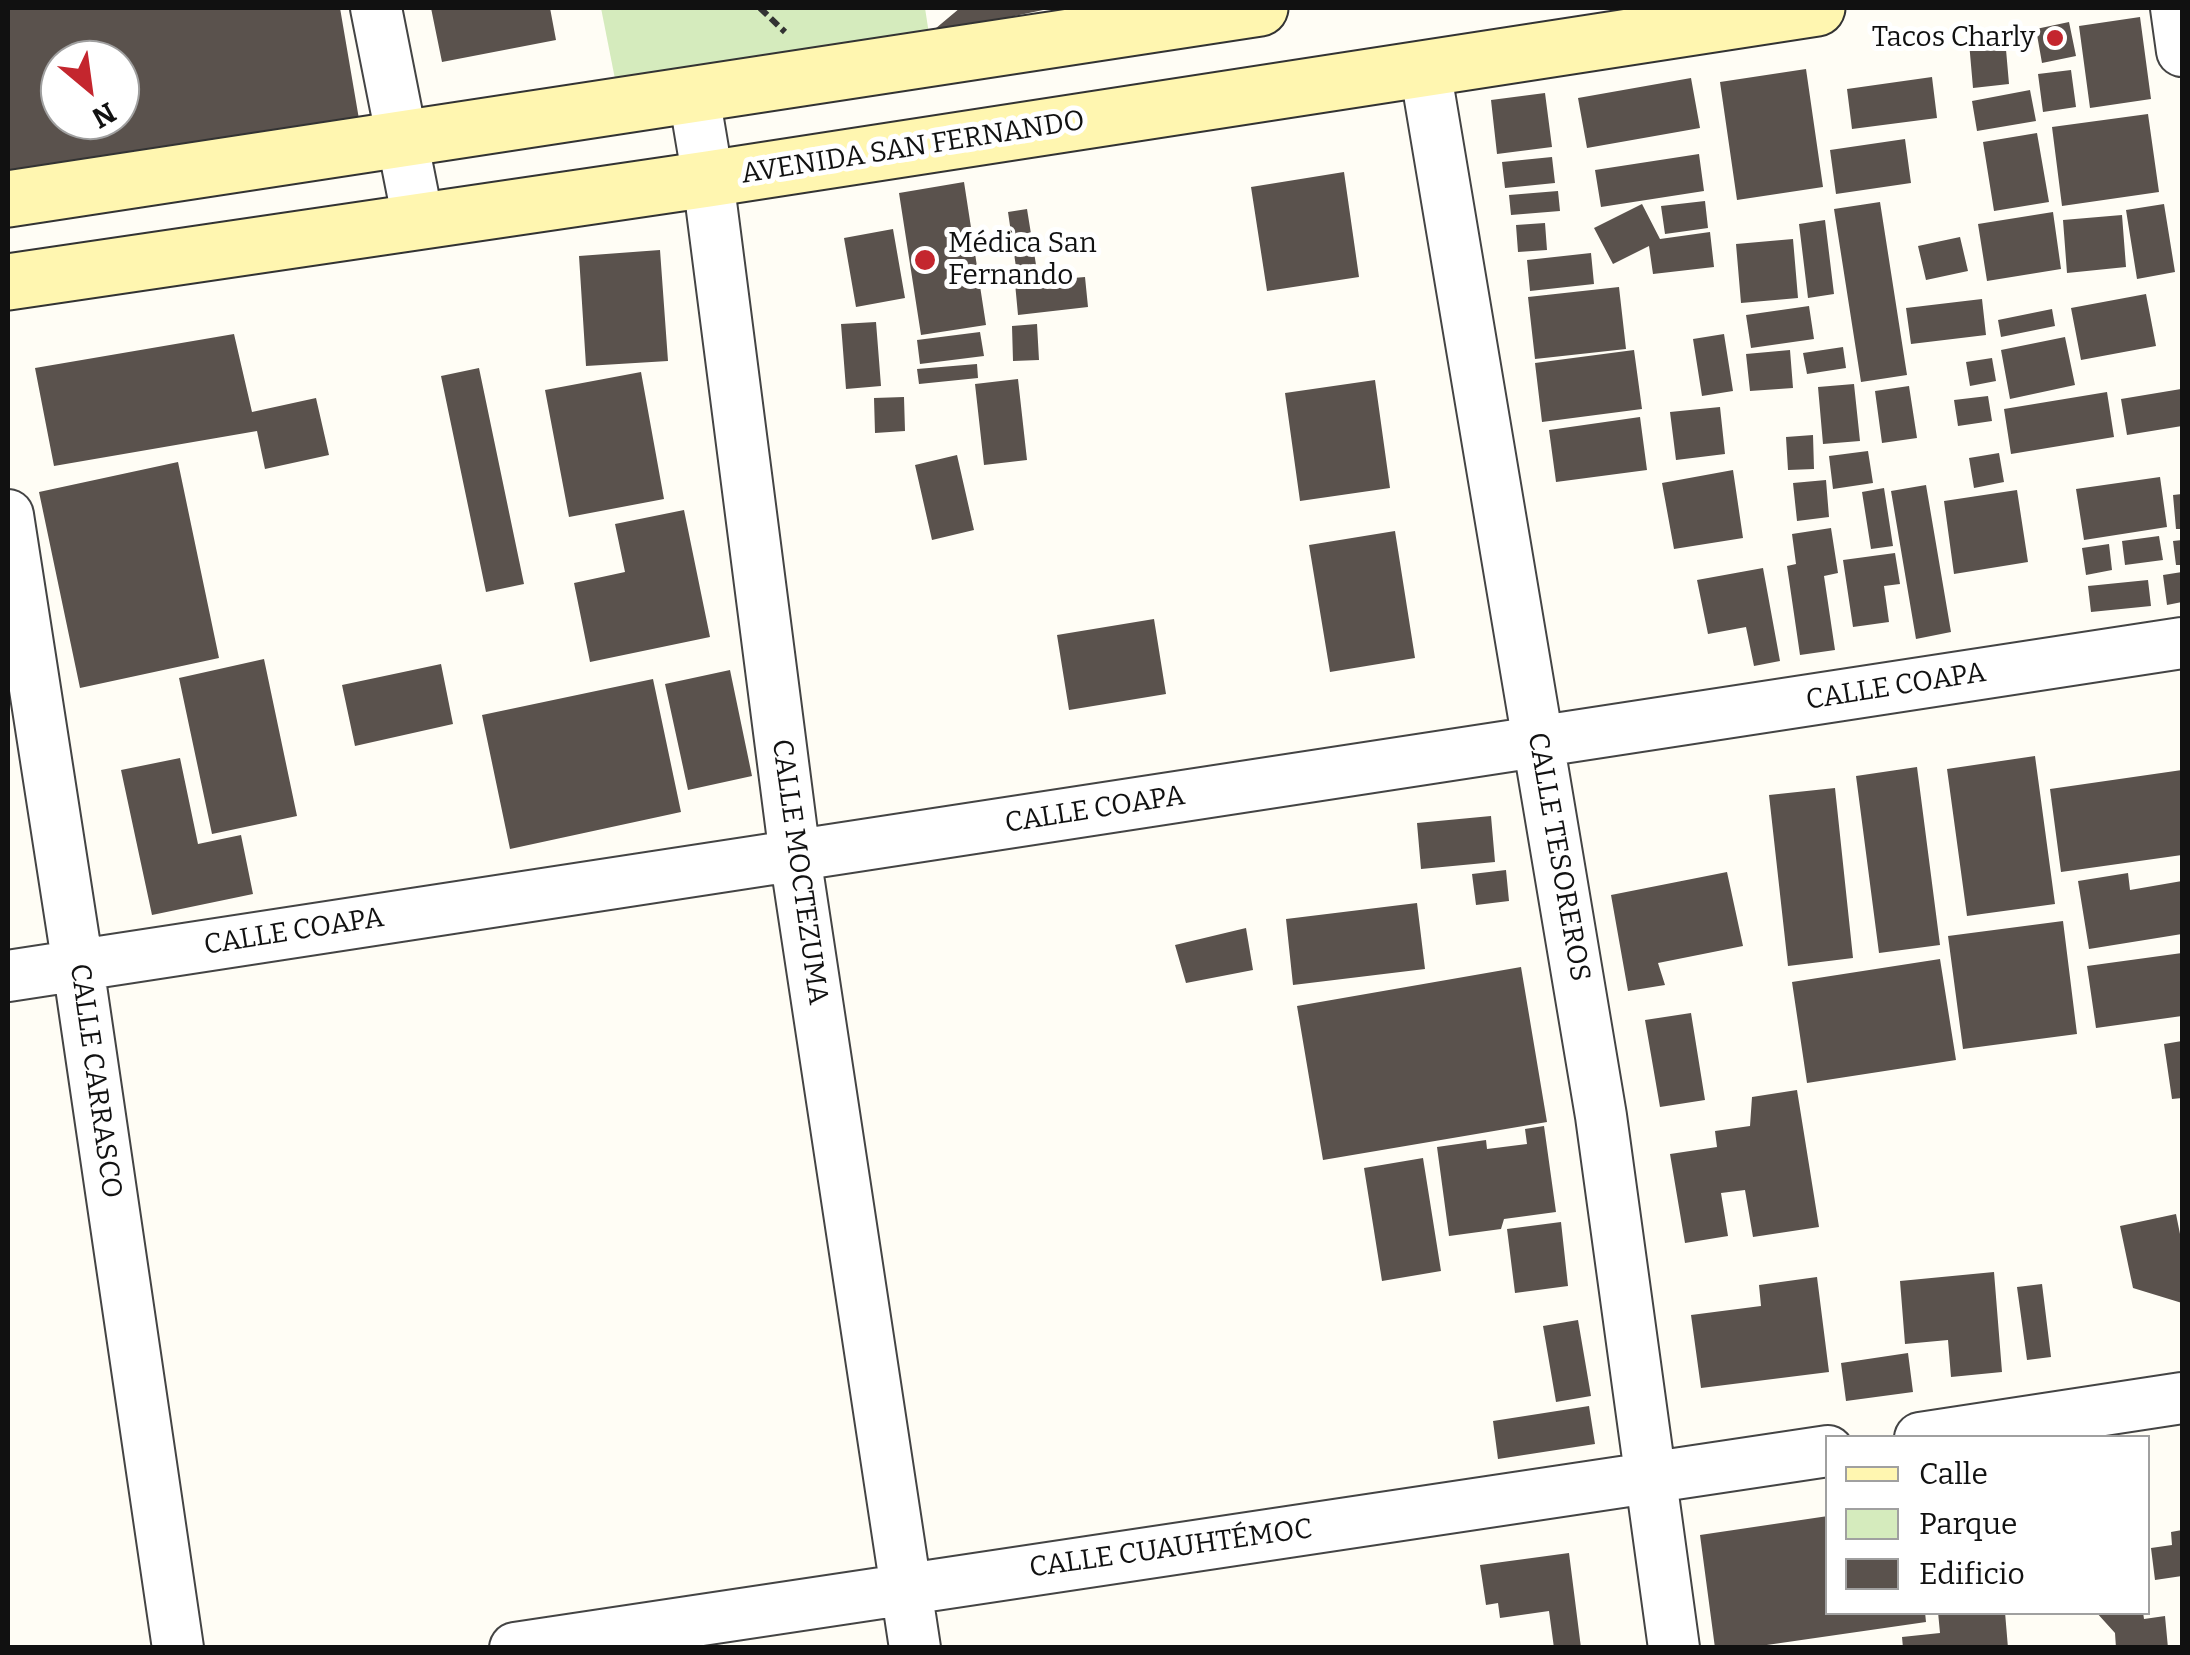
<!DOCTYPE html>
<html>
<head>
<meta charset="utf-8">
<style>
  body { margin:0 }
  #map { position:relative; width:2190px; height:1655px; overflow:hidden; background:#fffdf5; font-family:Bitter,serif }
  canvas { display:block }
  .frame { position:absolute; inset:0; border:10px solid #111; pointer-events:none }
  .legend { position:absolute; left:1825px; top:1435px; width:325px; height:180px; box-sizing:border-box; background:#fff; border:2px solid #a0a0a0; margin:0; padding:12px 18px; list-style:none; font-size:30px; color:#111 }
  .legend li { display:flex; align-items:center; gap:20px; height:50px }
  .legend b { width:50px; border:2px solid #a0a0a0 }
  .north { position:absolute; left:40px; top:40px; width:100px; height:100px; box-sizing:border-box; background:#fff; border:2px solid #a0a0a0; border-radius:50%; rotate:151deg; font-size:28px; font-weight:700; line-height:40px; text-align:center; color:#111 }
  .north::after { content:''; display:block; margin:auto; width:35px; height:45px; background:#c4262e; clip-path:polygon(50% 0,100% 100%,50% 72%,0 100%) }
</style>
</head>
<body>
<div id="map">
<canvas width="2190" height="1655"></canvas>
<div class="frame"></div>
<ul class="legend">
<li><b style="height:12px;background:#fff6b0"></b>Calle</li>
<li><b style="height:28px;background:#d5ebbd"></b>Parque</li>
<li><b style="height:28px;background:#5a524d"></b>Edificio</li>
</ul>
<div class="north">N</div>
</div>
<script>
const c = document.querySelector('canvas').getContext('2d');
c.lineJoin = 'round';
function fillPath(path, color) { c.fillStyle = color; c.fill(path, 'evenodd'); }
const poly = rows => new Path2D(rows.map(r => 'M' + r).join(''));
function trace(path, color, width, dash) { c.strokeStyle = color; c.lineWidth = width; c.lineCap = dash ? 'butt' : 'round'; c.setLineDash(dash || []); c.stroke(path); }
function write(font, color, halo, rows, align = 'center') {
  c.font = font + ' Bitter,serif'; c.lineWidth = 10; c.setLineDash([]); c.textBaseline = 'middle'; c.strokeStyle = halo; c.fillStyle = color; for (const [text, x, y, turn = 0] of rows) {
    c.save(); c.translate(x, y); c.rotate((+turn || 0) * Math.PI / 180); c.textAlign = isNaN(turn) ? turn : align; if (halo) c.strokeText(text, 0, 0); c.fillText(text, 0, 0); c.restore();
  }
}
const green = poly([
  [601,8,925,8,929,34,616,84]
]);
const building = poly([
  [8,8,340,8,360,125,8,186],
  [60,60,120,60,120,120,60,120],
  [431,8,550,8,556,40,442,62],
  [960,8,1047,8,1048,9,929,34],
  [2140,17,2151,99,2090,108,2079,26],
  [2069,22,2076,56,2042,63,2036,29],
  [2005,38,2009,84,1973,88,1969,42],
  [1806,69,1823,187,1737,200,1720,82],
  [2071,70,2076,107,2043,112,2038,74],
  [1932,77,1937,118,1852,129,1847,89],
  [1691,78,1700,128,1587,148,1578,98],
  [2030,90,2036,121,1977,131,1972,101],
  [1545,93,1552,147,1497,154,1491,100],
  [2148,114,2159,192,2062,206,2052,127],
  [2037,133,2049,202,1994,211,1983,142],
  [1905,139,1911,183,1836,194,1830,150],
  [1699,154,1704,191,1601,207,1595,170],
  [1552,157,1555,183,1505,188,1502,162],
  [1344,172,1359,277,1267,291,1251,187],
  [964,182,986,325,921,335,899,193],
  [1558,191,1560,211,1511,215,1509,195],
  [1705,201,1708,228,1665,234,1661,206],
  [1880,202,1907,375,1861,382,1834,209],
  [1642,204,1660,239,1710,232,1714,267,1653,274,1649,246,1613,264,1594,228],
  [2164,204,2175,272,2137,279,2126,210],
  [1027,209,1037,271,1017,274,1008,212],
  [2053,212,2061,269,1987,281,1978,224],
  [2122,215,2126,267,2067,273,2063,220],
  [1825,220,1834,294,1808,298,1799,224],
  [1545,223,1547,250,1518,252,1516,225],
  [893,229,905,298,856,307,844,238],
  [1960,237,1968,271,1926,280,1918,246],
  [1793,239,1798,298,1741,303,1736,244],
  [660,250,668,361,586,366,579,256],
  [1591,253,1594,284,1530,291,1527,260],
  [1085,277,1088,307,1018,315,1015,283],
  [1619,287,1626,349,1535,359,1528,297],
  [2146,294,2156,346,2081,360,2071,308],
  [1982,299,1986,335,1911,344,1906,308],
  [1809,306,1814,339,1751,348,1746,315],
  [2052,309,2055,326,2001,337,1998,320],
  [876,322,881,386,846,389,841,324],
  [1037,324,1039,360,1013,361,1012,326],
  [980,332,984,356,920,364,917,340],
  [234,334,252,412,316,398,329,455,265,469,257,431,54,466,35,368],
  [1724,334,1733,391,1702,396,1693,339],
  [2065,337,2075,385,2010,399,2001,350],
  [1843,347,1846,368,1807,374,1803,353],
  [1634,350,1642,409,1542,422,1535,363],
  [1790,350,1793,388,1750,391,1746,354],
  [1992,358,1996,381,1970,386,1966,362],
  [977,364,978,378,919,384,917,369],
  [479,368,524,584,486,592,441,376],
  [641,372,664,499,569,517,545,390],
  [1018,379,1027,460,984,465,975,384],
  [1375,380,1390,488,1300,501,1285,393],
  [1854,384,1860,441,1823,444,1818,387],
  [1909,386,1917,438,1882,443,1875,391],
  [2181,389,2182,426,2127,435,2121,399],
  [2107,392,2114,437,2011,454,2004,409],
  [1988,396,1992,421,1958,426,1954,400],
  [904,397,905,431,875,433,874,398],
  [1720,407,1725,454,1676,460,1670,412],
  [1640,417,1647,470,1556,482,1549,430],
  [1813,435,1814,469,1788,470,1786,437],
  [1868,451,1873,483,1833,489,1829,456],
  [1999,453,2004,482,1974,488,1969,458],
  [957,455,974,530,932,540,915,465],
  [178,462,219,658,80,688,39,492],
  [1733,470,1743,538,1674,549,1662,483],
  [2160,477,2167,527,2084,540,2076,489],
  [1826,480,1829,517,1797,521,1793,483],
  [1926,485,1951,632,1916,639,1891,491],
  [1884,488,1893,546,1871,549,1862,492],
  [2017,490,2028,562,1954,574,1944,501],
  [2182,494,2182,529,2176,529,2173,495],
  [684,510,710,637,590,662,574,583,625,572,615,524],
  [1831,528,1838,573,1824,576,1835,650,1800,655,1787,566,1796,564,1792,534],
  [1395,531,1415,658,1330,672,1309,545],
  [2159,536,2163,560,2125,565,2122,541],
  [2182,540,2182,565,2176,565,2173,541],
  [2109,544,2112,570,2086,575,2082,548],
  [1895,553,1900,584,1884,586,1889,622,1853,627,1843,560],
  [1763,568,1780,661,1754,666,1746,627,1708,634,1697,580],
  [2182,572,2182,602,2167,605,2163,575],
  [2148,580,2151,606,2091,612,2088,586],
  [1154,619,1166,694,1069,710,1057,635],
  [264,659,297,816,212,834,179,678],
  [441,664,453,724,355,746,342,685],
  [730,670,752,776,688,790,665,684],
  [653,679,681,812,510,849,482,715],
  [2035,756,2055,904,1967,916,1947,769],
  [180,758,198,844,241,835,253,894,152,915,121,770],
  [1917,767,1940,945,1879,953,1856,776],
  [2182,770,2182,855,2061,872,2050,789],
  [1835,788,1853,958,1788,966,1769,795],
  [1491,816,1495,862,1421,869,1417,823],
  [1506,870,1509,901,1476,905,1472,874],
  [1727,872,1743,946,1658,963,1665,985,1628,991,1611,895],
  [2128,873,2130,890,2182,881,2182,934,2089,949,2078,881],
  [1417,903,1425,969,1293,985,1286,919],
  [2063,921,2077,1034,1963,1049,1948,936],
  [1246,928,1253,970,1186,983,1175,945],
  [2182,953,2182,1016,2096,1028,2087,966],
  [1940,959,1956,1060,1807,1083,1792,982],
  [1521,967,1547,1122,1323,1160,1297,1006],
  [1691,1013,1705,1100,1660,1107,1645,1020],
  [2182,1041,2182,1098,2172,1099,2164,1044],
  [1797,1090,1819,1227,1753,1237,1745,1190,1721,1193,1728,1236,1685,1243,1670,1154,1717,1147,1715,1131,1750,1126,1752,1097],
  [1544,1126,1556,1212,1504,1219,1501,1229,1449,1236,1437,1147,1486,1140,1487,1149,1527,1144,1525,1129],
  [1423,1158,1441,1271,1382,1281,1364,1168],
  [2176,1214,2182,1244,2182,1303,2133,1288,2120,1226],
  [1561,1222,1568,1286,1515,1293,1507,1229],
  [1994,1272,2002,1372,1951,1377,1948,1340,1905,1344,1900,1281],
  [1817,1277,1829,1372,1701,1388,1691,1315,1761,1306,1759,1285],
  [2042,1284,2051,1357,2027,1360,2017,1287],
  [1578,1320,1591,1396,1556,1402,1543,1326],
  [1908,1353,1913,1392,1846,1401,1841,1363],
  [1589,1406,1595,1444,1498,1459,1493,1421],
  [1828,1516,1828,1612,1925,1612,1926,1622,1746,1648,1715,1648,1700,1535],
  [2182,1530,2182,1576,2155,1580,2151,1548,2172,1545,2171,1532],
  [1569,1553,1581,1648,1554,1648,1549,1611,1500,1618,1498,1603,1486,1605,1480,1565],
  [1938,1612,2005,1612,2008,1648,1903,1648,1902,1637,1940,1633],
  [2096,1612,2143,1612,2144,1619,2165,1616,2168,1648,2116,1648,2115,1633]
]);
const path = poly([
  [760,8,785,32]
]);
const minor = poly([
  [376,8,418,220],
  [2176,8,2182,51],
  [1425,69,1601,1116,1674,1648],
  [694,96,708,179,795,856,915,1648],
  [8,515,78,966,178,1648],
  [8,976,2182,643],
  [1920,1438,2182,1398],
  [515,1648,1828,1451]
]);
const secondary = poly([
  [8,199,1260,8],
  [8,282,708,179,1817,8]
]);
const markers = [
  [2055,38,10,"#c4262e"],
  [925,260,12,"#c4262e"]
];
const poiNames = [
  ["Tacos Charly",2035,38],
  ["Médica San",948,244,"left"],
  ["Fernando",948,276,"left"]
];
const streetNames = [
  ["AVENIDA SAN FERNANDO",913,148,-9],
  ["CALLE COAPA",1896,687,-9],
  ["CALLE COAPA",1095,810,-9],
  ["CALLE TESOREROS",1558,857,80],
  ["CALLE MOCTEZUMA",799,872,82],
  ["CALLE COAPA",294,932,-9],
  ["CALLE CARRASCO",95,1081,82],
  ["CALLE CUAUHTÉMOC",1171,1549,-8]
];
fillPath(green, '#d5ebbd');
fillPath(building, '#5a524d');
trace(minor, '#444', 54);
trace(secondary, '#333', 59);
trace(path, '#333', 6, [10, 5]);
trace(minor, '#fff', 50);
trace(secondary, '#fff6b0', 55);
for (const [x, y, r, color] of markers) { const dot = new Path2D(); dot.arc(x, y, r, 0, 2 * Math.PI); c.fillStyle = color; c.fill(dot); trace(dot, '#fff', 4); }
write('28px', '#111', '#fff', poiNames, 'right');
write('28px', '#111', '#fff', streetNames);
</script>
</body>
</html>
